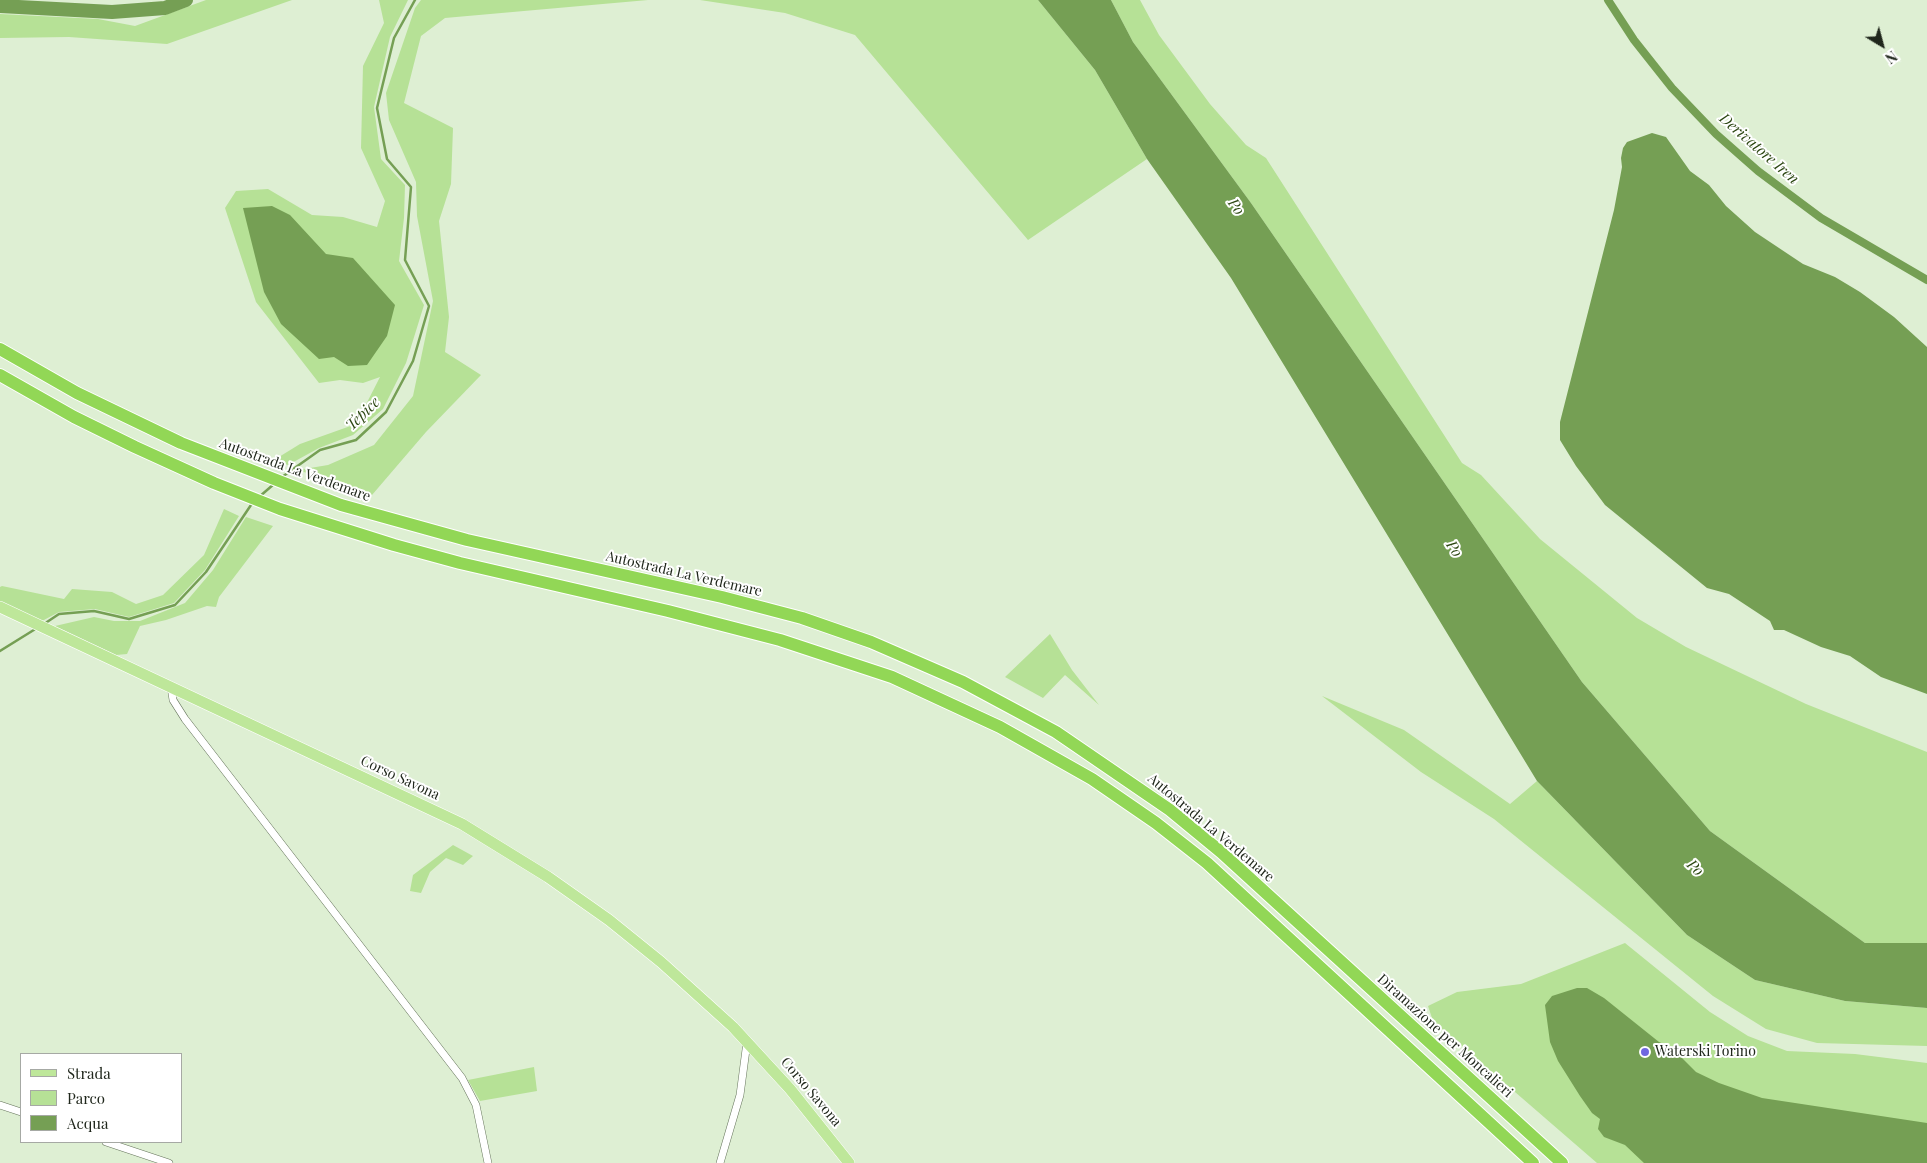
<!DOCTYPE html>
<html>
<head>
<meta charset="utf-8">
<style>
  body { margin:0 }
  #map { position:relative; width:1927px; height:1163px; overflow:hidden; background:#deefd3; font-family:"Playfair Display",serif }
  canvas { display:block }
  .legend { position:absolute; left:20px; top:1053px; width:162px; height:90px; box-sizing:border-box; background:#fff; border:1px solid #a6a9a4; margin:0; padding:6px 9px; list-style:none; font-size:15px; color:#20271c }
  .legend li { display:flex; align-items:center; gap:10px; height:25px }
  .legend b { width:25px; border:1px solid #a6a9a4 }
  .north { position:absolute; left:1857px; top:20px; width:50px; height:50px; -webkit-text-stroke:4px #fff; paint-order:stroke; rotate:143deg; font-size:14px; font-weight:700; line-height:20px; text-align:center; color:#20271c }
  .north::after { content:''; display:block; margin:auto; width:18px; height:22px; background:#20271c; clip-path:polygon(50% 0,100% 100%,50% 72%,0 100%) }
</style>
</head>
<body>
<div id="map">
<canvas width="1927" height="1163"></canvas>
<ul class="legend">
<li><b style="height:6px;background:#bee79a"></b>Strada</li>
<li><b style="height:14px;background:#b6e196"></b>Parco</li>
<li><b style="height:14px;background:#759f54"></b>Acqua</li>
</ul>
<div class="north">N</div>
</div>
<script>
const c = document.querySelector('canvas').getContext('2d');
c.lineJoin = 'round';
function fillPath(path, color) { c.fillStyle = color; c.fill(path, 'evenodd'); }
const poly = rows => new Path2D(rows.map(r => 'M' + r).join(''));
function trace(path, color, width, dash) { c.strokeStyle = color; c.lineWidth = width; c.lineCap = dash ? 'butt' : 'round'; c.setLineDash(dash || []); c.stroke(path); }
function write(font, color, halo, rows, align = 'center') {
  c.font = font + ' "Playfair Display",serif'; c.lineWidth = 4; c.setLineDash([]); c.textBaseline = 'middle'; c.strokeStyle = halo; c.fillStyle = color; for (const [text, x, y, turn = 0] of rows) {
    c.save(); c.translate(x, y); c.rotate((+turn || 0) * Math.PI / 180); c.textAlign = isNaN(turn) ? turn : align; if (halo) c.strokeText(text, 0, 0); c.fillText(text, 0, 0); c.restore();
  }
}
const green = poly([
  [206,0,292,0,167,44,69,37,0,38,0,14,98,19,135,26],
  [379,0,408,0,390,37,374,107,381,159,405,185,404,218,399,261,424,305,406,363,383,409,353,435,319,448,288,465,274,460,300,444,356,424,380,377,363,383,340,380,319,383,256,302,225,208,236,191,268,189,312,215,343,217,377,227,385,201,361,148,363,66,384,23],
  [421,0,648,0,445,18,421,36,404,103,453,128,451,184,439,221,449,317,445,352,481,375,426,432,372,495,298,470,328,465,374,445,413,396,433,301,417,216,416,182,389,120,386,93,415,8],
  [700,0,1038,0,1095,70,1147,159,1028,240,855,35,785,13],
  [1111,0,1140,0,1159,35,1210,104,1246,145,1266,158,1462,463,1481,475,1540,539,1637,618,1686,647,1806,704,1927,752,1927,943,1865,943,1710,831,1582,682,1251,203,1133,42],
  [224,509,239,516,205,570,174,603,129,617,95,609,59,612,42,621,0,602,0,587,2,586,64,599,72,589,112,592,136,604,163,595,204,555],
  [246,517,273,526,219,597,216,607,207,606,166,620,140,626,127,654,116,655,55,626,94,617,114,621,140,621,185,603,213,570],
  [1050,634,1072,670,1099,705,1065,675,1043,698,1005,677],
  [1322,696,1404,730,1510,804,1537,781,1687,935,1755,980,1845,1001,1927,1008,1927,1046,1817,1043,1766,1029,1713,996,1494,819,1421,772],
  [453,845,473,856,463,865,446,858,430,872,421,893,410,891,413,875],
  [1625,943,1710,1012,1748,1036,1787,1051,1855,1054,1927,1063,1927,1163,1597,1163,1433,1021,1428,1006,1457,992,1521,984],
  [534,1067,537,1091,480,1101,468,1080]
]);
const water = poly([
  [1038,0,1111,0,1133,42,1251,203,1582,682,1710,831,1865,943,1927,943,1927,1008,1845,1001,1755,980,1687,935,1537,781,1231,278,1147,159,1095,70],
  [1652,133,1666,137,1690,171,1709,185,1726,206,1755,232,1803,264,1835,277,1860,292,1894,317,1927,347,1927,694,1881,677,1850,656,1821,647,1784,630,1774,630,1770,621,1729,594,1707,588,1605,505,1576,466,1560,440,1560,422,1614,210,1622,167,1621,158,1623,148,1627,142],
  [272,206,290,215,326,254,353,258,395,305,387,336,367,365,348,366,334,357,319,359,281,324,264,292,243,208],
  [1577,988,1587,988,1604,998,1659,1042,1671,1047,1696,1072,1719,1083,1762,1098,1927,1123,1927,1163,1644,1163,1625,1145,1604,1137,1598,1129,1600,1119,1592,1113,1580,1096,1558,1061,1550,1042,1545,1005,1552,996]
]);
const stream = poly([
  [282,477,320,450,356,440,386,412,413,361,429,306,405,260,411,187,387,159,377,108,394,38,415,0],
  [259,497,274,484],
  [44,624,59,614,94,611,129,619,175,605,206,572,253,502],
  [0,651,37,628]
]);
const canal = poly([
  [1608,0,1634,40,1672,88,1716,134,1758,171,1821,218,1927,280]
]);
const river = poly([
  [0,6,112,12,165,8,186,0]
]);
const minor = poly([
  [171,687,173,700,185,719,462,1078,476,1105,488,1163],
  [0,1105,21,1112],
  [106,1142,169,1163],
  [720,1163,740,1095,747,1042]
]);
const primary = poly([
  [0,607,462,824,548,877,609,920,661,962,733,1027,790,1089,849,1163]
]);
const motorway = poly([
  [0,349,77,393,181,443,341,505,467,540,722,597,802,618,871,642,963,682,1056,732,1170,810,1221,852,1562,1163],
  [0,375,74,417,135,447,214,483,280,509,394,545,460,563,668,611,780,640,892,677,1000,727,1092,779,1156,823,1207,863,1533,1163]
]);
const markers = [
  [1645,1052,5,"#7067e1"]
];
const streetNames = [
  ["Autostrada La Verdemare",295,470,20],
  ["Autostrada La Verdemare",684,574,13],
  ["Corso Savona",400,778,25],
  ["Autostrada La Verdemare",1211,828,40],
  ["Diramazione per Moncalieri",1445,1036,42],
  ["Corso Savona",811,1092,50]
];
const poiNames = [
  ["Waterski Torino",1655,1052]
];
const waterNames = [
  ["Derivatore Iren",1759,149,41],
  ["Po",1236,207,55],
  ["Tepice",363,414,-44],
  ["Po",1454,549,58],
  ["Po",1695,868,45]
];
fillPath(green, '#b6e196');
fillPath(water, '#759f54');
trace(stream, '#759f54', 2.5);
trace(canal, '#759f54', 8);
trace(river, '#759f54', 14);
trace(minor, '#65745b', 8);
trace(primary, '#fff', 12);
trace(motorway, '#fff', 14);
trace(minor, '#fff', 7);
trace(primary, '#bee79a', 11);
trace(motorway, '#92d756', 12);
for (const [x, y, r, color] of markers) { const dot = new Path2D(); dot.arc(x, y, r, 0, 2 * Math.PI); c.fillStyle = color; c.fill(dot); trace(dot, '#fff', 2); }
write('14px', '#20271c', '#fff', streetNames);
write('14px', '#20271c', '#fff', poiNames, 'left');
write('italic 15px', '#2b4611', '#fff', waterNames);
</script>
</body>
</html>
